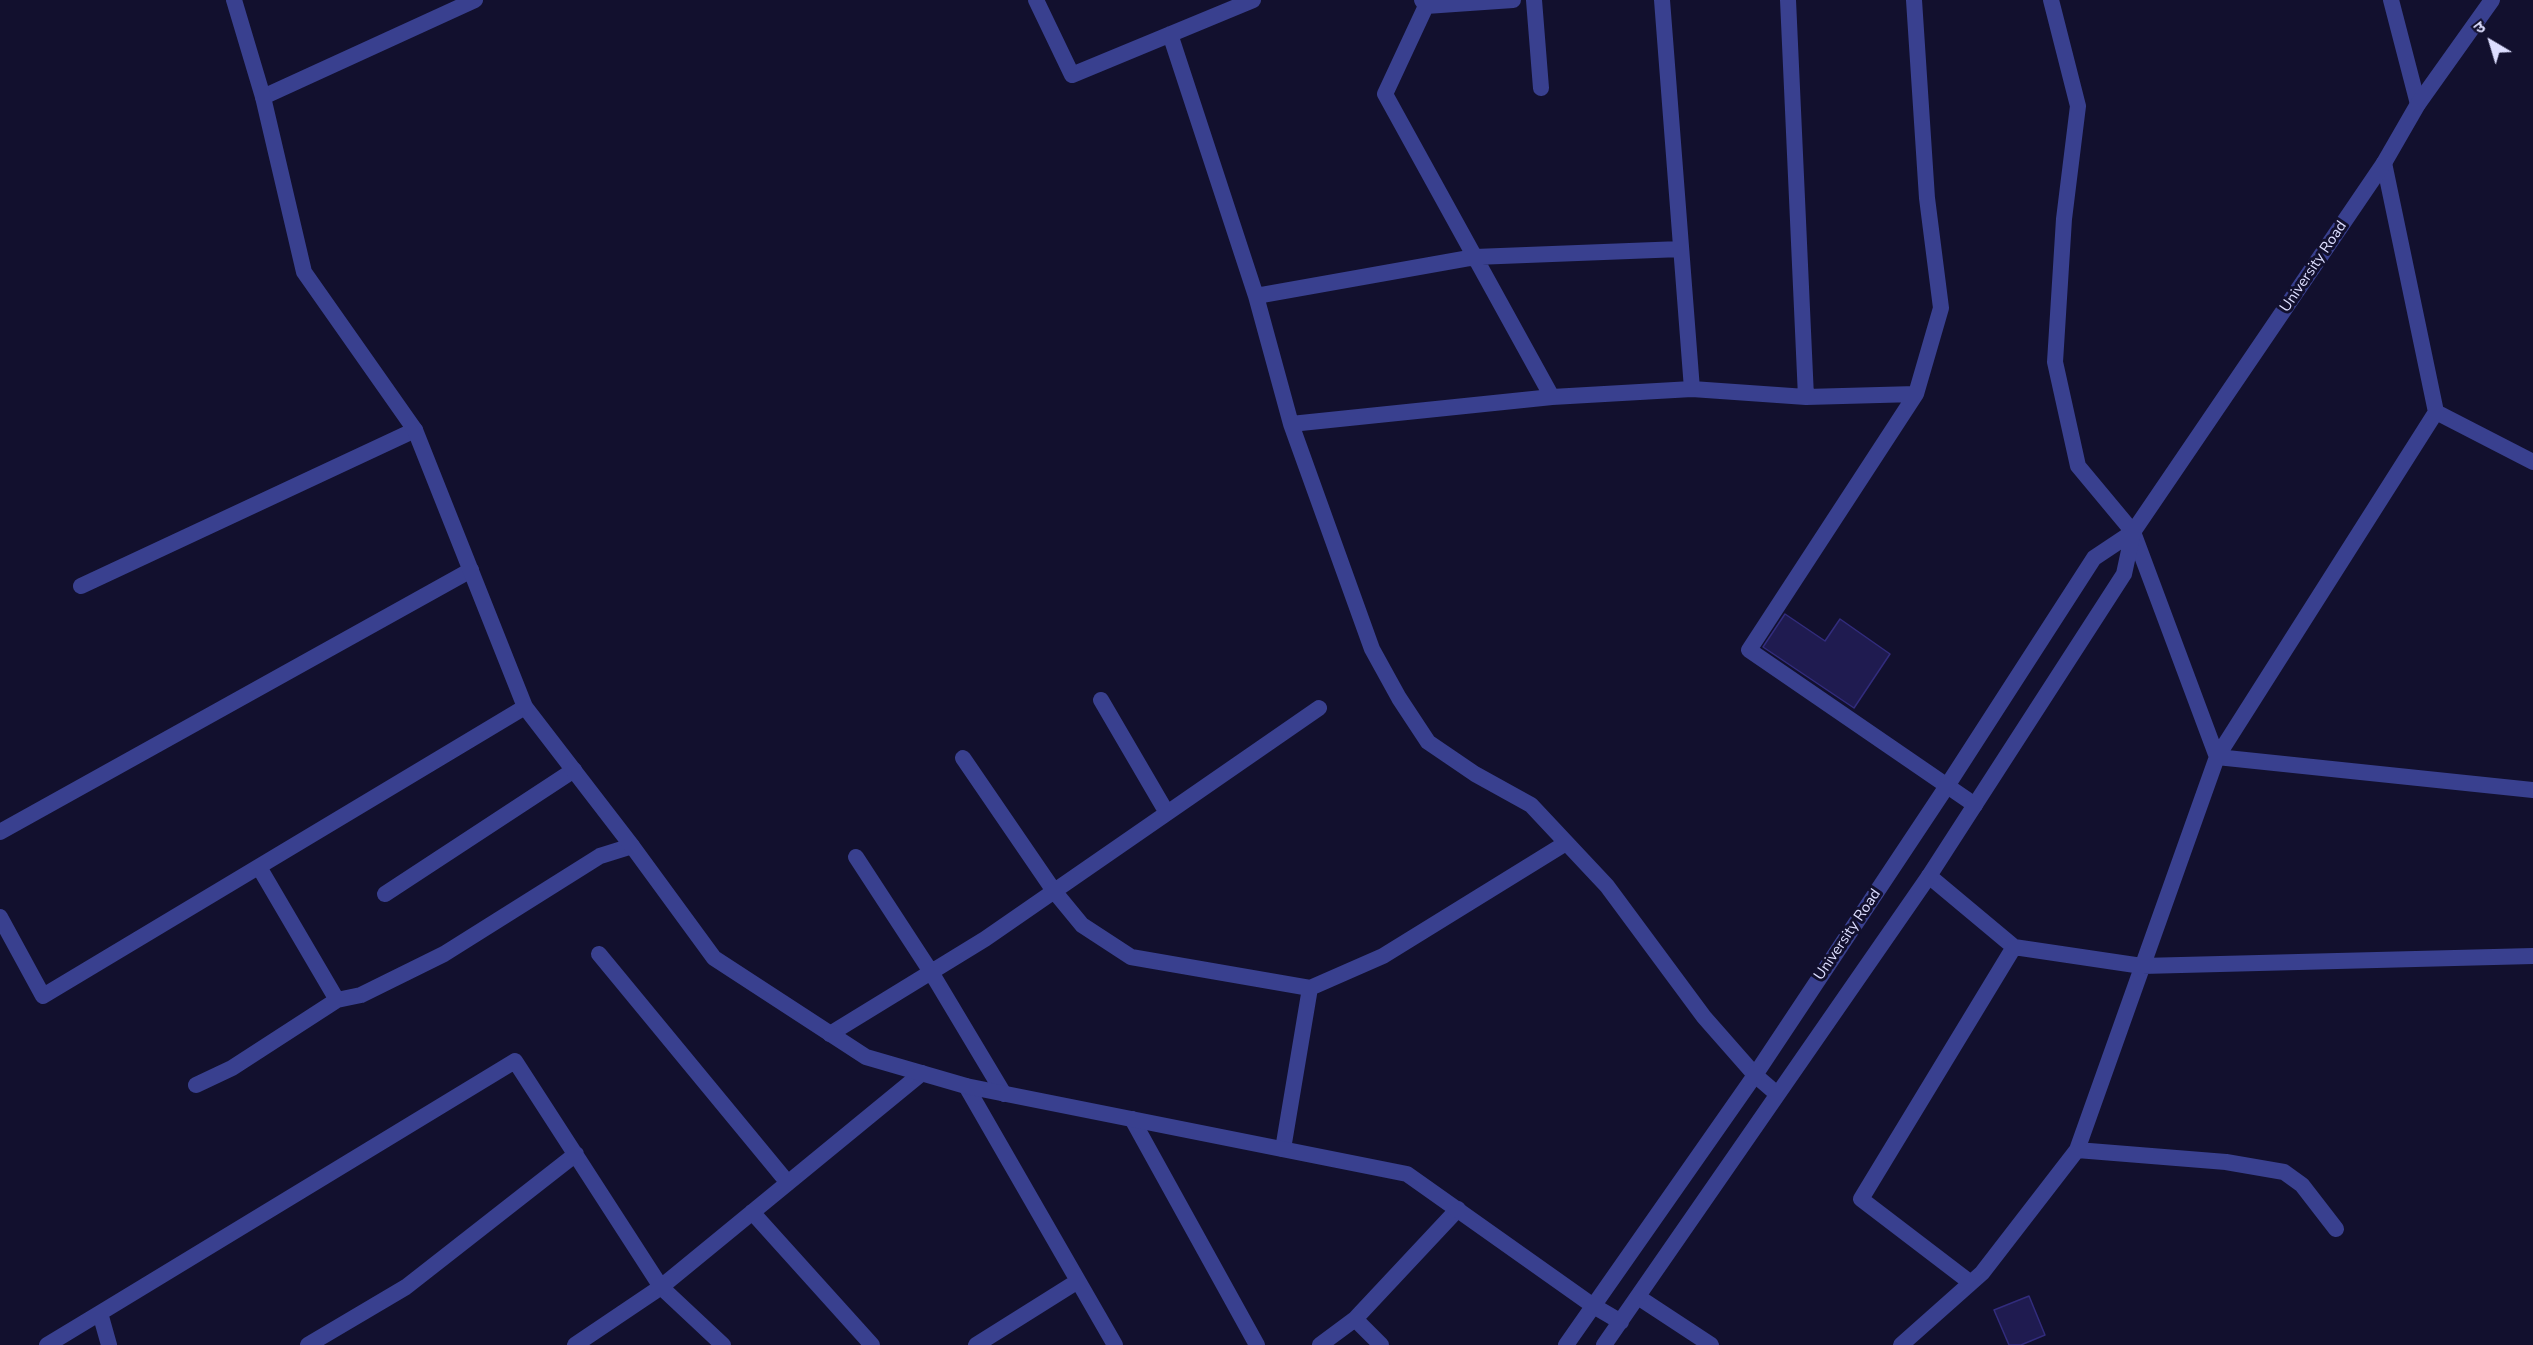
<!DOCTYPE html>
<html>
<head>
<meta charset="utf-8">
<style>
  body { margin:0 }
  #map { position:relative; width:2533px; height:1345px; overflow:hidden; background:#12102e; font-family:"Nunito Sans","Noto Sans Devanagari",sans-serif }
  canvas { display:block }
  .north { position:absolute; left:2461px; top:12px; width:60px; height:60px; -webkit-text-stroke:4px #12102e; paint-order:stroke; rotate:322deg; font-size:16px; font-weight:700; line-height:24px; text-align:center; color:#dddeff }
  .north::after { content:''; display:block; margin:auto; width:21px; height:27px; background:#dddeff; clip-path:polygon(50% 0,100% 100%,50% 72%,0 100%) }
</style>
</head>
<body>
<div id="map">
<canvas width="2533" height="1345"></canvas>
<div class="north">उ</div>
</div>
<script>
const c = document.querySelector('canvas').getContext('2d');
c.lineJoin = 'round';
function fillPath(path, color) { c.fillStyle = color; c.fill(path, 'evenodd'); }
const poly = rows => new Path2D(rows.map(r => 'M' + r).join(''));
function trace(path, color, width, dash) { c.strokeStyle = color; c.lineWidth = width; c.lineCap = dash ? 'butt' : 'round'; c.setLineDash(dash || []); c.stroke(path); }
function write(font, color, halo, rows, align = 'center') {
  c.font = font + ' "Nunito Sans",sans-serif'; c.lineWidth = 6; c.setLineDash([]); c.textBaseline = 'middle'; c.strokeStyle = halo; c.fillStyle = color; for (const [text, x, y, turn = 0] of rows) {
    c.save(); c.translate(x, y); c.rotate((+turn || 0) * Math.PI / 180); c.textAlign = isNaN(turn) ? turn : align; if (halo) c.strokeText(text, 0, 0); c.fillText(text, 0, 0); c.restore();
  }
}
const building = poly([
  [1785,614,1825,641,1840,619,1890,654,1854,708,1763,647,1785,614],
  [2029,1296,2045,1335,2021,1345,2009,1345,1994,1310,2029,1296]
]);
const minor = poly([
  [1036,0,1072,75,1253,0],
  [1422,0,1426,6,1513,0],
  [1534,0,1541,88],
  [1914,0,1927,198,1941,308,1916,394],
  [2391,0,2418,104],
  [1426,6,1385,94,1552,397,1692,389,1662,0],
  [1170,34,1256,296,1291,424,1552,397],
  [263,97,475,0],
  [2384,163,2436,412,2217,757,2533,790],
  [1256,296,1475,257,1681,249],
  [1692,389,1806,397,1788,0],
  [1806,397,1916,394,1749,650,1975,805],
  [2436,412,2533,462],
  [1291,424,1372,649,1399,698,1428,742,1475,774,1531,805,1607,886,1704,1017,1755,1075,1777,1094],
  [81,586,415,430],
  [1101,700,1167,813],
  [963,758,1054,891,1082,925,1131,957,1310,988,1383,956,1566,843],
  [0,832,471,570],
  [856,857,931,972,1004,1094],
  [259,867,337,1000],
  [1929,876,2014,947,2142,966,2533,956],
  [385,894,574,770],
  [0,917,43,996,525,707],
  [599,954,788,1183],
  [830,1034,985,939,1319,708],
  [196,1085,232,1068,337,1000,361,995,444,954,600,856,632,846],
  [966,1086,1115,1345],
  [1132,1119,1257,1345],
  [1283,1149,1310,988],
  [2077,1150,2226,1162,2284,1172,2302,1185,2336,1229],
  [752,1212,872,1345],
  [1971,1283,1861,1199,2014,947],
  [1638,1297,1711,1345],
  [1355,1319,1381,1345],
  [47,1345,100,1313],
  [109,1345,100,1313,515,1061,661,1287,723,1345],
  [308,1345,406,1287,576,1154],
  [575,1345,661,1287,922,1073],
  [976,1345,1078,1281],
  [1320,1345,1355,1319,1458,1209],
  [1901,1345,1982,1273,2077,1150,2217,757,2133,532]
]);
const tertiary = poly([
  [234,0,263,97,304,272,415,430,525,707,632,846,714,958,866,1057,966,1086,1407,1174,1592,1305,1621,1322],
  [2051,0,2078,106,2064,219,2055,362,2078,466,2133,532],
  [1566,1345,1755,1075,1947,786,2094,558,2133,532],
  [1604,1345,1929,876,2124,574,2133,532,2384,163,2418,104,2492,0]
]);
const streetNames = [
  ["University Road",2314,267,-56],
  ["University Road",1848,935,-56]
];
fillPath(building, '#1f1b50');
trace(building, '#322c7d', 1.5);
trace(minor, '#39408f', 16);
trace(tertiary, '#39408f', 16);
write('15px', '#dddeff', '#12102e', streetNames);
</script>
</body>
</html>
